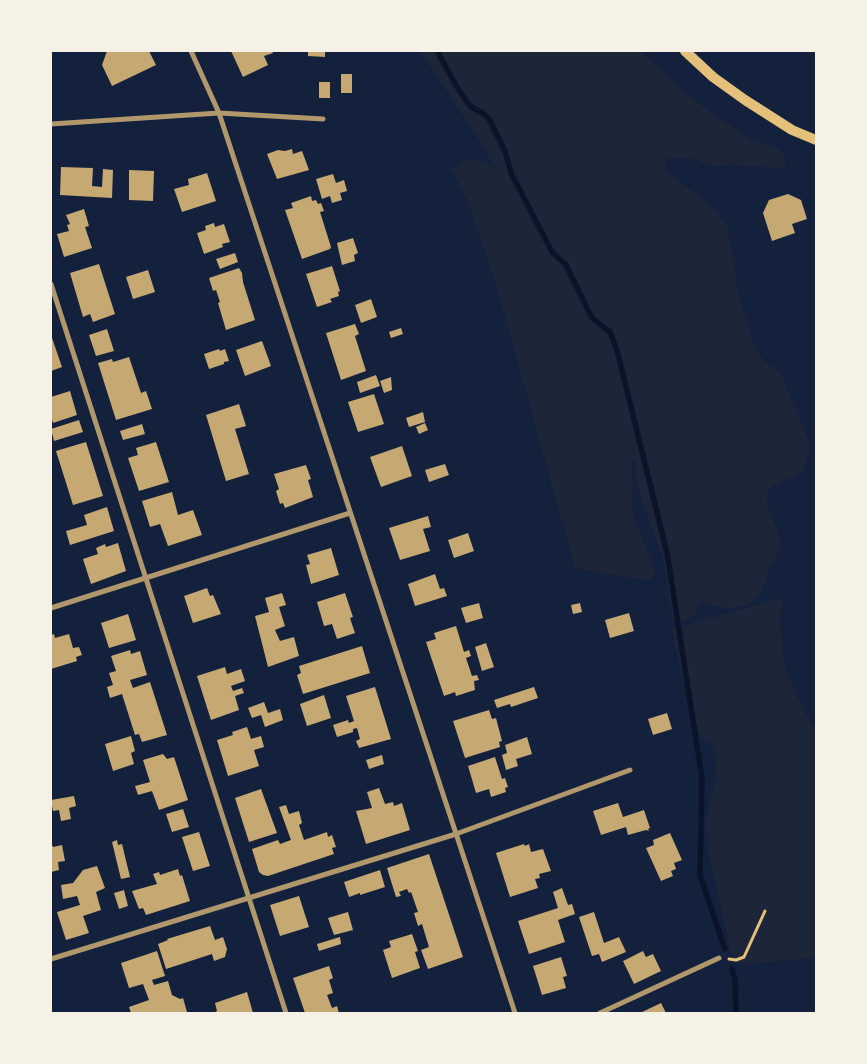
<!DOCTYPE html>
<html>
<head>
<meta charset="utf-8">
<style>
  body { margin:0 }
  #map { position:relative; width:867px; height:1064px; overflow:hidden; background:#14213d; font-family:Roboto,sans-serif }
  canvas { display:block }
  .frame { position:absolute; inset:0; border:52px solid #f6f1e7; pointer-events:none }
</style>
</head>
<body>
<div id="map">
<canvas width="867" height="1064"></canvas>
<div class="frame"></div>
</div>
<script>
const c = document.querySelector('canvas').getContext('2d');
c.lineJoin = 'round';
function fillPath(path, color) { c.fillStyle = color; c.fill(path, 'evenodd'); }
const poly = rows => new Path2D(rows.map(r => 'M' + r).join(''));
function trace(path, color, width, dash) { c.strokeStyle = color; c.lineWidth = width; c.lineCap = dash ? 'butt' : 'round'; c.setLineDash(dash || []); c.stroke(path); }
const green = poly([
  [420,51,639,51,665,73,681,90,708,110,749,139,776,148,783,154,785,164,783,168,734,165,713,166,690,158,668,158,665,164,668,172,716,210,728,229,739,295,753,343,763,360,781,374,808,439,810,451,803,472,772,486,767,492,767,505,778,532,781,547,768,571,761,594,750,603,730,609,708,605,701,600,694,616,673,623,664,561,643,504,635,476,637,461,632,460,633,516,656,572,649,581,575,568,496,284,468,202,451,168,464,161,476,159,496,168,459,109],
  [782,598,780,621,784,664,803,708,816,731,816,957,749,964,734,963,708,851,708,838,706,822,715,780,716,751,714,745,701,737,691,718,672,629]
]);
const stream = poly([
  [437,51,457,87,470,106,484,114,489,119,505,151,511,173,552,252,566,265,592,318,610,332,617,350,667,553,702,778,700,875,725,949],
  [732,969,735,980,736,1013]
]);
const building = poly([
  [107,51,149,51,156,65,112,86,102,65],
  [231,51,272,51,273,53,264,56,268,65,243,77],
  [308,51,325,51,325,57,308,56],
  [341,74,352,74,352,93,341,93],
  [319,82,330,82,330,98,319,98],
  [292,149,293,154,302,151,309,170,277,179,267,154,278,150,285,151],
  [61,167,93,168,92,186,102,187,103,169,113,170,112,198,60,195],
  [129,170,154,171,153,201,129,200],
  [207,173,216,201,182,212,174,189,189,185,188,179],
  [333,174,336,183,344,180,347,191,340,193,342,200,332,203,330,196,322,199,316,179],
  [788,194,801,200,807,219,792,224,795,233,772,241,763,213,769,200],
  [311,196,312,201,316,200,318,204,321,203,324,211,320,212,331,247,330,249,302,259,285,210,293,208,291,203],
  [84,209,89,226,85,227,92,248,64,257,57,234,69,231,67,225,70,224,66,215],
  [214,223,215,227,224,224,230,242,222,244,223,247,204,254,197,233,206,230,205,226],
  [353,238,358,253,354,255,355,261,342,265,337,243],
  [235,253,238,262,220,269,216,259],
  [99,264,115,314,93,322,90,314,83,317,70,273],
  [332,266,340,291,338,292,339,296,330,299,332,302,317,307,306,274],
  [239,268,242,273,243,282,255,320,226,330,218,303,220,302,216,290,213,291,209,278],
  [148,270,155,292,133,299,126,277],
  [371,299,377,317,361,323,355,305],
  [355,324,359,334,355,336,366,371,341,380,326,333],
  [401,328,403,334,391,338,389,332],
  [107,329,114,351,96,356,89,335],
  [51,335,62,367,51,371],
  [262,341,271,366,245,376,236,350],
  [219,349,220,351,225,349,229,361,224,362,224,364,209,369,204,354],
  [129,357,141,393,146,391,152,409,116,420,98,363,112,359,113,362],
  [376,375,380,386,360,393,357,382],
  [391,377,392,390,384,393,380,381],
  [70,391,77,415,53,423,51,416,51,397],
  [374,394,384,424,358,432,348,402],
  [239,404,246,426,235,429,249,474,226,481,206,415],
  [423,412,425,422,409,427,406,418],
  [79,420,83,432,54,441,51,429],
  [425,423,428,430,419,434,416,427],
  [142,424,145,434,123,440,120,431],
  [86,442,103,496,73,505,56,451],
  [156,442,169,482,139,491,128,458,138,455,136,448],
  [402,446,412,476,381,487,370,457],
  [445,464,449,475,429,482,425,470],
  [306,465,311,479,308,480,313,497,285,508,283,503,280,504,276,491,279,489,274,474],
  [172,492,178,515,193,510,202,535,168,546,160,524,150,527,142,501],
  [107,507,114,531,70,545,66,531,87,525,84,515],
  [428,516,431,527,423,529,430,551,400,560,389,528],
  [468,533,474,551,454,558,448,540],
  [118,543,126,571,91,584,83,559,98,554,96,548,105,544,106,547],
  [331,548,339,575,311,584,306,565,310,564,307,555],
  [435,574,440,589,444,588,447,596,415,606,408,584],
  [207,588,210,596,213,595,221,614,193,623,184,596],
  [282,593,286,605,279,607,285,626,275,630,280,641,294,637,299,656,268,667,255,616,269,612,265,598],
  [345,593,353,617,350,618,355,633,337,639,332,624,324,626,317,602],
  [479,603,483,618,466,623,461,608],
  [580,603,582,612,573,614,571,605],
  [629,613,634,631,610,638,605,620],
  [128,614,136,640,109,648,101,623],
  [456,626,464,652,469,650,471,656,466,658,472,676,477,675,479,680,474,681,475,690,456,696,455,692,444,696,426,642,436,639,434,633],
  [54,634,55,638,69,634,73,648,79,647,82,655,76,657,77,661,51,669,51,635],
  [486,643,494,667,482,671,475,647],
  [362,646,370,673,303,694,297,675,301,673,299,666],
  [130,650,131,654,140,651,147,675,130,680,133,688,150,682,167,735,142,742,139,734,135,735,122,694,110,698,107,687,113,685,109,673,116,671,111,656],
  [225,667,227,674,241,669,245,681,231,686,233,691,242,688,244,693,235,696,239,710,211,720,197,676],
  [375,687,391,739,359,748,356,741,360,739,357,728,353,729,353,732,337,737,333,725,348,720,349,723,354,721,346,696],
  [534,687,538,698,511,707,510,704,497,708,494,700],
  [324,695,331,718,307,726,300,704],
  [264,702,268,713,280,709,283,720,265,727,261,715,252,718,248,708],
  [489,710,492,719,496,718,502,741,499,742,500,747,465,758,453,721],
  [667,713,672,729,653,735,648,719],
  [247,727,251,739,261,736,264,747,254,750,259,766,228,776,217,740,233,735,232,732],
  [131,736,135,751,131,753,134,764,113,771,105,744],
  [527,737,532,754,516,759,518,766,506,770,502,755,507,753,505,745],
  [163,754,167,759,174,757,188,800,159,810,152,791,138,795,135,786,150,782,143,760],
  [382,755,384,764,369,769,366,760],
  [495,757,502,779,505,778,508,787,505,788,506,792,491,797,489,789,476,793,468,766],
  [379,788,385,804,393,802,394,806,402,803,410,830,366,844,356,811,372,808,367,792],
  [261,789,277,833,249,842,235,798],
  [74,796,76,806,69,808,71,819,61,821,59,810,53,811,51,800],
  [618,803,623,817,644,810,650,828,648,829,649,831,646,830,628,835,626,827,601,835,593,811],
  [286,805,289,814,299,811,302,823,299,825,304,840,327,832,328,837,332,835,336,847,332,848,334,854,268,876,263,875,259,872,252,849,278,840,280,844,291,840,279,807],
  [183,809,189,827,172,832,166,814],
  [199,832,210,866,193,871,182,837],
  [670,833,682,860,674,863,676,869,671,871,673,876,661,881,646,848,654,845,653,840],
  [117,840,118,845,122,844,130,877,121,879,112,842],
  [51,843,53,847,62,845,65,861,58,862,59,870,51,872],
  [524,844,525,846,529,844,531,852,543,849,551,871,539,874,540,878,535,879,538,888,510,897,496,853],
  [429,854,463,957,428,969,421,950,429,947,422,924,418,926,414,913,418,912,411,892,409,893,407,889,399,892,401,896,396,897,387,868],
  [97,866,105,888,96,892,101,910,83,916,89,933,66,940,57,912,80,905,77,896,63,899,61,885,73,883,83,870],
  [178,869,180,876,182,875,190,901,146,915,143,908,139,909,132,891,157,884,153,874,159,872,160,875],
  [380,870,385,887,360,895,360,893,349,897,344,882],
  [562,888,568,905,572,904,575,914,558,920,565,942,529,954,518,921,558,908,553,892],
  [124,890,128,906,119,909,114,893],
  [299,896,309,927,280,936,270,905],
  [348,912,353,930,334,935,328,918],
  [594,912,604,943,619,937,626,952,602,962,599,954,592,956,579,917],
  [210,926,215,940,223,937,227,949,225,957,214,961,212,954,166,969,158,944,168,940,167,939],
  [412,934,418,951,415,952,420,968,392,978,383,950,391,947,389,941],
  [340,937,341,944,319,951,317,944],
  [157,951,165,976,152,980,154,985,168,981,172,995,180,999,183,998,187,1012,131,1013,129,1007,149,1000,143,984,129,988,121,963],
  [643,951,646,957,653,954,661,971,634,984,623,961],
  [561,957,567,976,563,977,566,988,542,995,533,966],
  [329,966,333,978,329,980,333,993,327,995,332,1008,337,1006,339,1013,305,1013,293,978],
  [247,992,253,1013,213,1013,217,1011,215,1003],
  [661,1003,666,1013,640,1013]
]);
const path = poly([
  [729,959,736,960,744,957,765,911]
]);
const minor = poly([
  [191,51,219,113,515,1013],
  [51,124,219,113,323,119],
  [51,284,286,1013],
  [51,608,350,513],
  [51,959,456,834,630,770],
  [600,1013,719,958]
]);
const secondary = poly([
  [685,51,713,77,745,100,792,130,816,140]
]);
fillPath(green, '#1d2539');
trace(stream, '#0b132b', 5.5);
fillPath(building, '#c6a872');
trace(path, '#e5c07b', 3);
trace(minor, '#b1986c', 5);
trace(secondary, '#e5c07b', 10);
</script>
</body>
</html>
